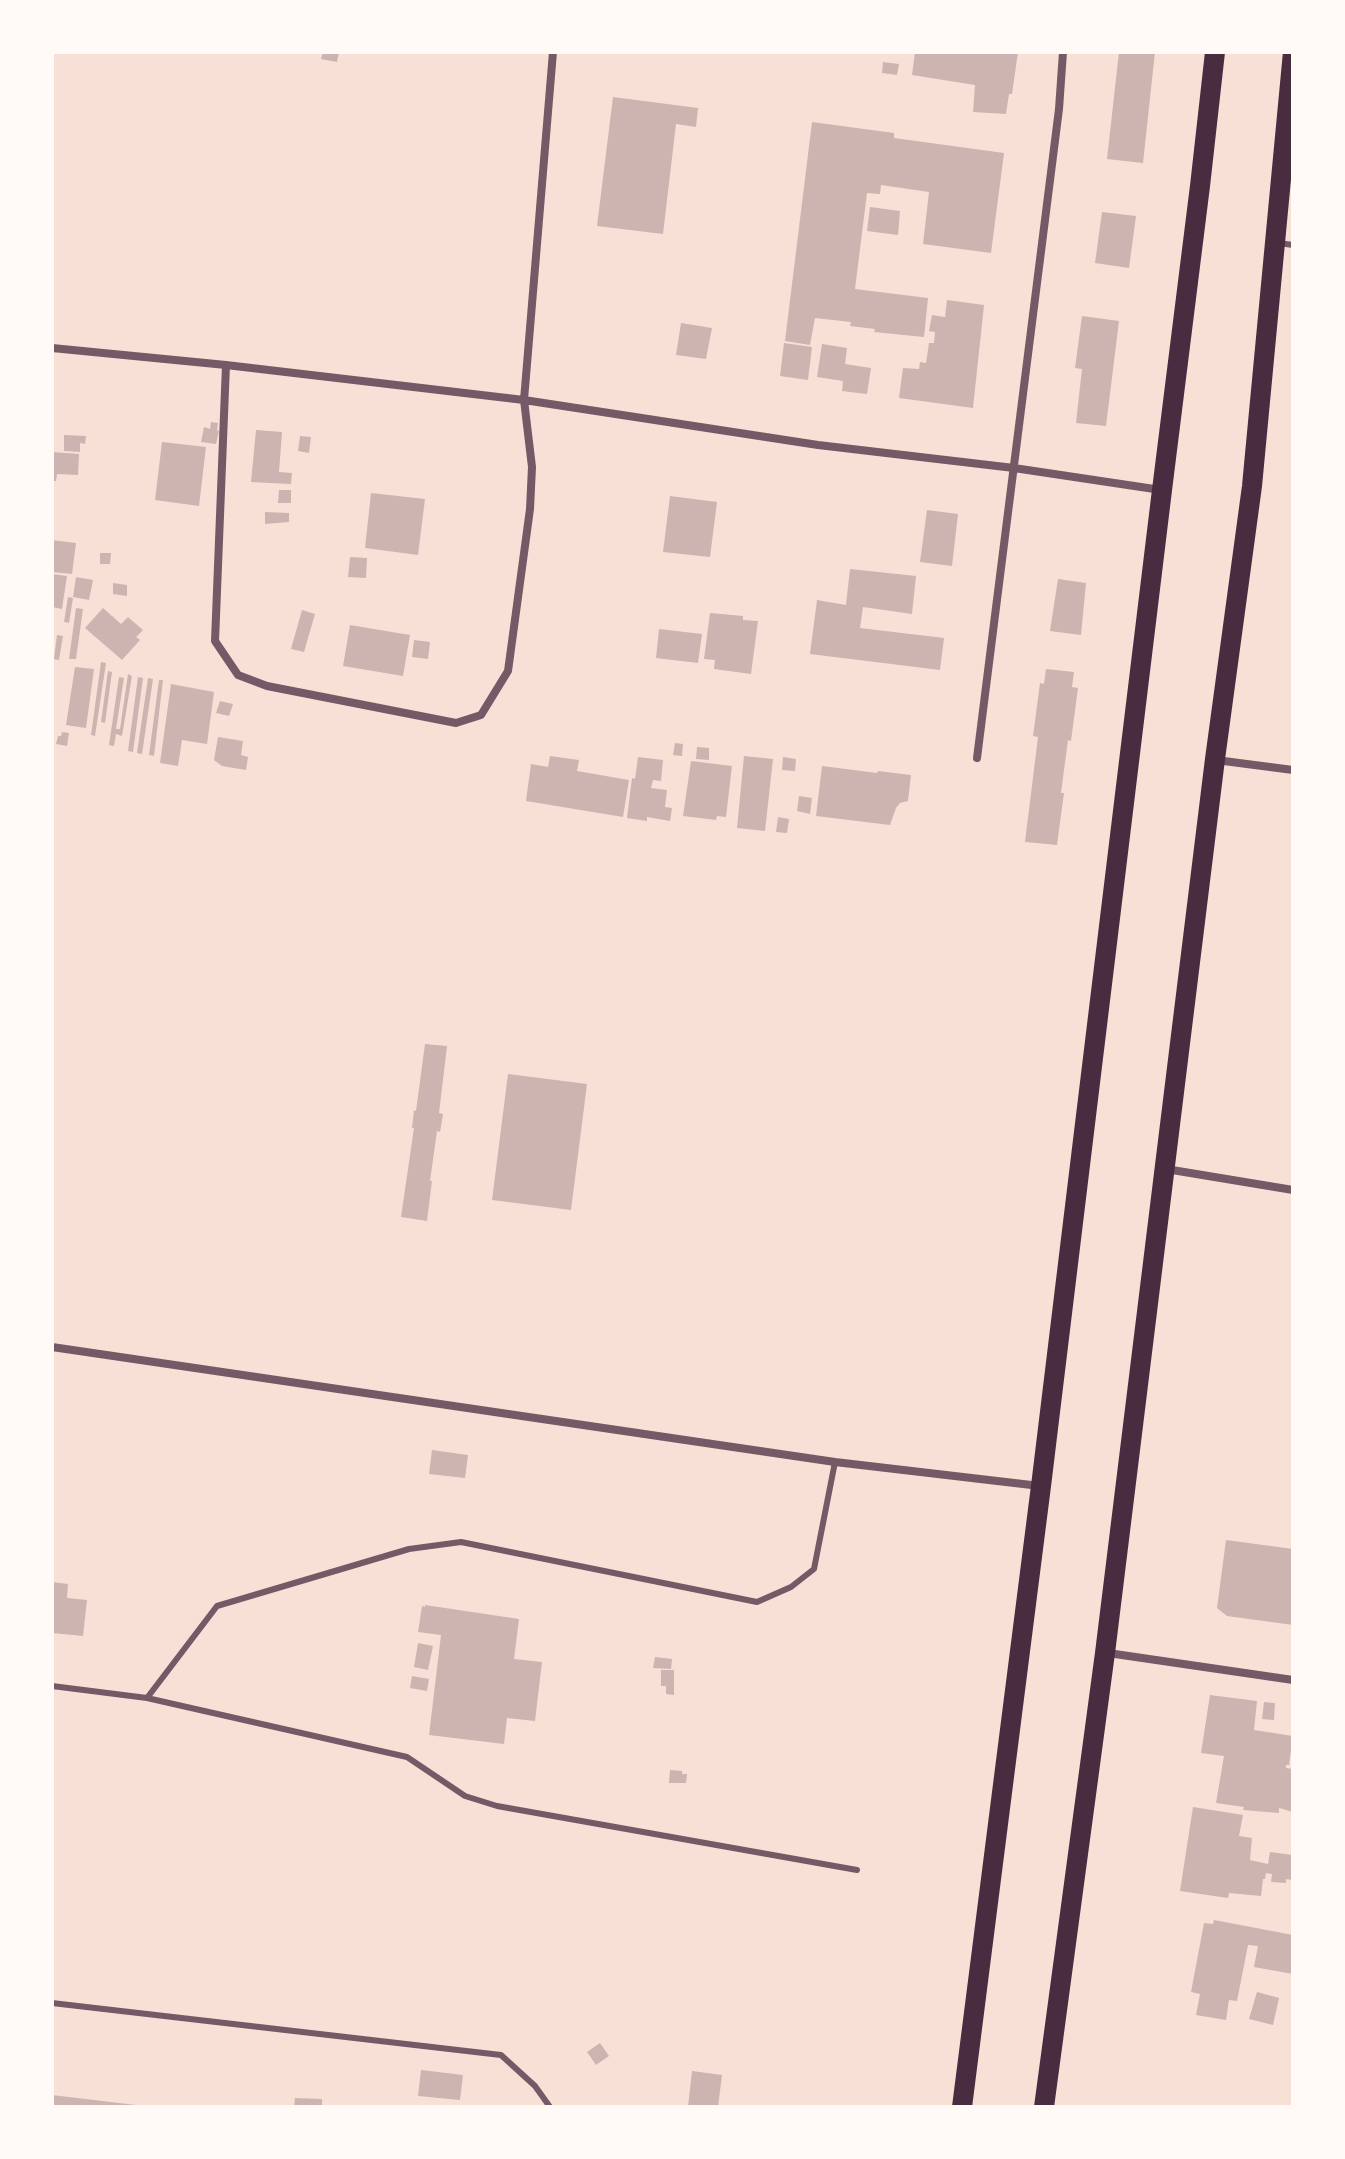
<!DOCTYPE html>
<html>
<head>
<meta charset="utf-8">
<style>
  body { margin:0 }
  #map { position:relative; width:1345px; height:2159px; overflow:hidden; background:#f7e1d7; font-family:Montserrat,sans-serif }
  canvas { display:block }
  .frame { position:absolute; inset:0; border:54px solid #fffaf5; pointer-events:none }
</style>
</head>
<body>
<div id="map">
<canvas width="1345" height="2159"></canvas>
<div class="frame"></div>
</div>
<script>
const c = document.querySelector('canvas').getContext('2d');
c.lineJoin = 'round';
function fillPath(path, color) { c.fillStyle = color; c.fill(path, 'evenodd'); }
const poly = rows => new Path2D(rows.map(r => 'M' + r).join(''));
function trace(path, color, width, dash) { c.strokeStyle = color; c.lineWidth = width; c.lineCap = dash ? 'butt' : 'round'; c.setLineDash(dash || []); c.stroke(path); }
const building = poly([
  [323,52,339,52,337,62,321,59],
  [915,52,1018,52,1012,94,1009,94,1006,114,973,112,975,85,912,75],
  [1119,52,1155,52,1143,163,1107,159],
  [883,62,899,64,897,75,882,73],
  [613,97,698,108,696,127,676,124,663,234,597,226],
  [812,122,894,133,894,138,1004,153,991,253,923,244,929,192,881,185,880,194,867,193,855,289,928,298,924,337,874,332,875,329,850,326,851,322,815,318,810,345,785,341],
  [870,207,900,211,898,235,867,231],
  [1102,212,1136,216,1129,268,1095,263],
  [947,300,984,305,973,408,899,398,903,368,919,369,920,362,926,363,929,343,934,343,935,332,929,331,932,315,945,317],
  [1082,316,1119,321,1106,426,1076,423,1082,369,1075,368],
  [681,323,712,328,706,359,676,355],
  [784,343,812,347,808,380,780,376],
  [822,344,847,348,845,364,871,368,867,394,842,391,843,381,817,377],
  [211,422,218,423,217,430,219,431,216,444,201,442,204,427,210,429],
  [256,430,282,432,279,472,292,473,291,484,251,482],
  [64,435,86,436,85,444,80,443,80,452,64,451],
  [300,436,311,437,309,453,298,451],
  [162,442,206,447,199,506,155,500],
  [52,452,79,454,78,475,57,474,56,481,52,481],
  [279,490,291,490,291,503,278,503],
  [371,493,425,499,418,555,365,548],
  [670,496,717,502,710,557,663,552],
  [927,510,958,514,952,566,920,562],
  [265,512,289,513,289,522,265,524],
  [52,540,76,543,72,574,52,572],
  [100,553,111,553,110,564,100,564],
  [350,557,367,558,366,578,348,577],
  [850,569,916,576,912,614,863,607,860,628,944,638,940,670,810,654,817,600,846,605],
  [52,574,67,576,62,609,52,607],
  [76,577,93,580,89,600,73,597],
  [1058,579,1086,583,1081,635,1050,631],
  [113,583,127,585,127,596,113,594],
  [68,597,73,598,69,623,64,622],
  [76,608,83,609,76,659,69,659],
  [103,608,121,624,128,617,143,630,136,637,140,640,122,660,85,628],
  [302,610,315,614,304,652,291,649],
  [710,613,743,616,743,620,758,621,751,674,714,669,715,660,704,659],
  [350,625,410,635,403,676,343,666],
  [659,629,702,634,698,663,656,658],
  [57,635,63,636,59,660,54,659],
  [414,640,430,642,428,659,412,657],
  [101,662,106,663,95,736,91,735],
  [75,667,94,669,86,728,66,725],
  [1046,669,1074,672,1072,687,1078,688,1071,741,1068,740,1061,793,1064,793,1057,845,1025,842,1038,737,1033,736,1040,683,1044,684],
  [108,671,112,672,105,723,101,722],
  [128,674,132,676,122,736,116,734,114,746,109,745,119,677,124,678,116,729,120,729],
  [138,677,143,678,133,752,128,751],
  [148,678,153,679,142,754,137,753],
  [159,680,163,680,154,756,149,755],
  [171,684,214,692,207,744,182,740,178,766,160,763],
  [220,701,233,704,229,716,216,713],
  [62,732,69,733,67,746,56,744,58,736,61,736],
  [218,737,243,741,241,755,248,757,246,770,222,766,214,760],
  [675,743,683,744,682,756,673,755],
  [697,747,709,748,709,760,696,759],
  [550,756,579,760,577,771,629,780,623,817,526,801,531,764,548,767],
  [744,756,773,759,765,831,737,828],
  [638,757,663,760,661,781,653,780,651,788,667,790,665,807,672,808,670,821,647,817,647,821,627,818,632,778,635,779],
  [783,757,796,759,795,771,782,770],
  [691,761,732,766,726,817,717,816,716,820,683,816],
  [822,766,877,773,878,771,911,775,908,801,900,803,896,808,890,825,816,816],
  [799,796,812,798,810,814,797,811],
  [778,817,789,819,787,833,776,832],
  [425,1044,447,1046,439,1113,443,1114,440,1132,437,1131,430,1181,432,1181,427,1221,401,1217,414,1128,412,1128,414,1110,416,1111],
  [508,1074,587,1084,571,1210,492,1200],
  [432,1450,468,1455,465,1478,429,1474],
  [1226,1540,1293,1549,1293,1625,1227,1616,1217,1608],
  [52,1582,68,1584,67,1598,87,1600,83,1636,52,1633],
  [425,1605,519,1619,514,1659,542,1662,535,1721,507,1718,504,1744,429,1735,441,1635,418,1632,422,1606,425,1607],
  [418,1643,433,1646,428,1670,414,1667],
  [655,1657,672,1659,671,1669,653,1668],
  [661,1670,674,1670,674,1695,666,1694,666,1686,661,1686],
  [412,1676,429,1679,427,1691,410,1688],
  [1210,1695,1257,1701,1254,1730,1293,1736,1289,1765,1286,1765,1286,1768,1293,1769,1293,1812,1279,1808,1279,1813,1243,1810,1244,1807,1216,1803,1224,1756,1201,1753],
  [1264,1702,1275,1703,1274,1720,1262,1719],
  [670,1770,682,1771,682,1774,687,1774,686,1783,669,1783],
  [1193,1807,1243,1815,1239,1836,1252,1838,1250,1860,1268,1864,1270,1852,1293,1855,1292,1880,1286,1879,1286,1883,1271,1882,1272,1874,1266,1873,1265,1879,1263,1879,1261,1896,1229,1893,1228,1898,1180,1891],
  [1214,1920,1293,1935,1293,1974,1254,1967,1258,1946,1248,1945,1237,2001,1229,2000,1226,2020,1196,2015,1200,1994,1191,1992,1204,1923,1213,1924],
  [1257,1992,1279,1998,1273,2025,1249,2019],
  [600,2043,609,2056,596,2065,587,2052],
  [421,2070,463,2075,460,2100,418,2096],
  [692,2071,722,2075,718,2107,688,2107],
  [52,2095,136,2105,136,2107,52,2107],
  [295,2098,322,2099,322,2107,294,2107]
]);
const service = poly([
  [1279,243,1293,245],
  [52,1686,147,1698,217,1606,409,1549,461,1542,757,1602,791,1587,814,1569,835,1462],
  [147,1698,407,1757,465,1796,497,1806,857,1870],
  [52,2003,501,2055,535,2086,550,2107]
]);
const minor = poly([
  [52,348,226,365,524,400,818,445,1014,468,1161,490],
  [226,365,215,641,238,675,267,686,456,723,481,715,508,671,530,509,532,467,524,400,553,52],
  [977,758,1059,109,1063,52],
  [1216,760,1293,770],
  [1166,1169,1293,1190],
  [52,1347,835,1462,1040,1486],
  [1108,1653,1293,1680]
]);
const primary = poly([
  [962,2107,1041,1486,1162,490,1200,186,1215,52],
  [1044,2107,1105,1653,1215,759,1252,486,1293,52]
]);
fillPath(building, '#ccb4b1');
trace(service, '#755966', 6);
trace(minor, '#755966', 8);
trace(primary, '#4a2c40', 20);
</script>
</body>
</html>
